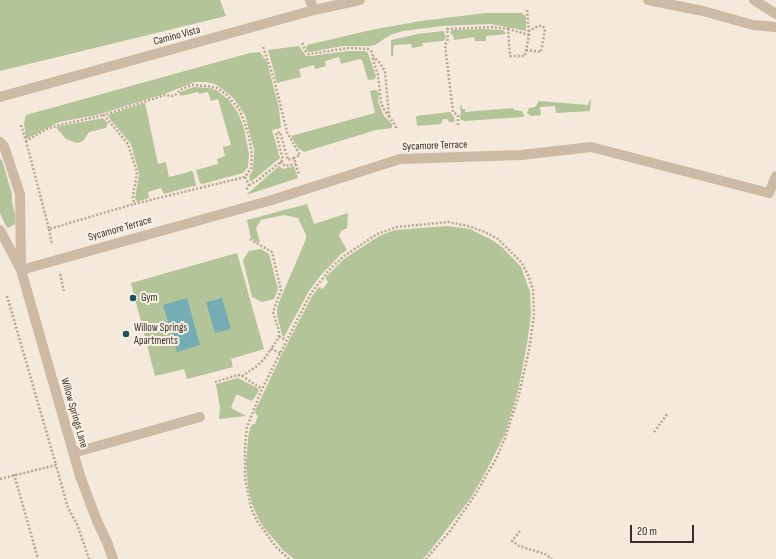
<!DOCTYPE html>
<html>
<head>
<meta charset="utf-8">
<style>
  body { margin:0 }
  #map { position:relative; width:776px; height:559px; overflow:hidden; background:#f4e9da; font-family:"Sofia Sans Condensed",sans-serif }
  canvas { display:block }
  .scale { position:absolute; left:630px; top:525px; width:64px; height:18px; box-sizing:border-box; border:2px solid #382d27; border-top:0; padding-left:5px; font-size:12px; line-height:14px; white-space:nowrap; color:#382d27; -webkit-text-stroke:3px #fbf3e6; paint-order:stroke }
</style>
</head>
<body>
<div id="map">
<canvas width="776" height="559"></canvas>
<div class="scale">20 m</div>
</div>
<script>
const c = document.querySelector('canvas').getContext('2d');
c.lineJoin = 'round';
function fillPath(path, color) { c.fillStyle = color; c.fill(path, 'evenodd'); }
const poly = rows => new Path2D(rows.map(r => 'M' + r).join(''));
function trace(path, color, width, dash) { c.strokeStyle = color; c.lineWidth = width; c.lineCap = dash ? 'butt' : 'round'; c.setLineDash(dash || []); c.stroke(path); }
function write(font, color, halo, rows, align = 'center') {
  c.font = font + ' "Sofia Sans Condensed",sans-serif'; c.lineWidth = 4; c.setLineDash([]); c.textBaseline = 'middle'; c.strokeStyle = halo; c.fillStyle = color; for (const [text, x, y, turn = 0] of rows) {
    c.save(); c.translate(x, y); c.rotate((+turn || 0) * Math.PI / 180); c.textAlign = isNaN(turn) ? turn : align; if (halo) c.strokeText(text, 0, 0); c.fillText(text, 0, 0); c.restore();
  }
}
const green = poly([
  [0,0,220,0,226,16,0,71],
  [485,13,521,13,526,16,526,31,491,24,442,26,403,31,390,35,375,45,371,46,343,46,310,52,307,51,306,48,307,45,371,30,421,21],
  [482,29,503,30,506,34,486,36,486,41,475,41,474,37,454,40,453,35,450,34,451,31,453,30],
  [443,31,444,32,446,38,443,41,422,43,423,46,412,48,411,44,394,45,393,51,393,56,391,56,391,40,418,34],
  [299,46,306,56,311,56,348,51,365,51,368,53,376,76,375,79,368,80,362,60,359,59,341,64,339,57,325,61,326,66,315,69,314,65,299,69,301,77,280,82,279,83,277,83,268,50],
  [260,52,267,62,279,108,281,128,272,130,280,158,252,181,250,181,249,176,252,172,254,158,254,150,245,115,234,99,229,94,215,84,206,82,195,82,167,93,97,115,59,122,26,139,24,123,26,115,250,53],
  [194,87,209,88,216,90,229,100,238,113,244,128,249,154,248,167,243,173,202,184,200,183,196,170,218,164,217,159,225,156,223,147,231,145,218,99,211,101,208,92,199,94,198,92,180,96,180,92],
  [376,90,379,93,378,102,384,116,392,124,392,128,376,130,304,152,298,148,291,136,375,113,370,91],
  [590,99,591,100,590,111,556,113,555,106,540,107,541,115,531,116,527,113,529,108,535,107,539,101,588,105],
  [145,103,158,164,166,162,169,177,189,172,190,170,193,172,196,185,195,187,193,186,164,194,161,188,148,192,149,198,137,202,135,198,139,175,138,169,131,144,110,119,108,115],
  [462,105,462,109,465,109,465,112,513,108,514,110,522,111,524,115,523,117,464,121,460,119,461,111,460,107],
  [450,112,454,117,455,121,453,122,449,122,447,119,443,119,441,124,417,126,416,116],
  [103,118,108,123,106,128,89,132,83,141,77,143,66,139,56,127],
  [0,159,2,160,12,194,12,202,15,214,15,224,8,228,6,226,0,213],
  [279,166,283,169,294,166,298,178,246,195],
  [307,204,314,224,348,213,347,228,341,231,339,236,347,250,341,254,320,276,309,291,284,337,282,335,277,315,277,308,279,302,306,239,306,235,298,218,284,215,261,220,256,228,260,242,257,242,251,238,247,220],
  [448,226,470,229,492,240,502,247,521,267,530,292,531,315,527,344,518,391,505,434,482,479,470,499,430,551,423,559,294,559,284,551,265,529,259,520,252,504,248,487,246,464,248,438,250,428,253,424,255,424,258,416,255,413,255,411,282,354,312,296,319,287,323,289,328,282,326,279,326,277,344,259,379,236,395,230],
  [261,249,269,254,278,289,274,299,262,302,252,297,243,260,249,251],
  [237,253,264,349,231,359,233,367,187,379,184,369,155,376,131,283],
  [238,378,257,388,259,391,252,401,238,395,236,395,231,408,246,416,219,419,220,407,216,384]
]);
const water = poly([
  [187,298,200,345,177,352,163,305],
  [222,298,231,329,215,333,206,302]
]);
const path = poly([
  [508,29,529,35],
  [302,43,306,52,309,54,349,48,368,49,372,52,374,63,378,75,381,102,383,108,389,116,385,71,379,62,373,57],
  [263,47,274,79,287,132,300,155,294,158],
  [526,50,541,52,545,29,543,26,538,26,529,31],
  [192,85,206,86,217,88,226,94,239,109,244,121,249,136,252,156,251,168,245,177,134,204,133,197,137,172,128,144,104,115,165,95,174,96,182,89,192,85],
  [389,116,396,127,396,130],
  [21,125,26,141,47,129,56,126,104,115],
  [458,125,458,115,453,112,445,45,448,39,447,29,493,27,508,29,510,56,525,56,529,35,527,10],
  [26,141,49,229,134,204],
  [280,162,285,166,296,164],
  [245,177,249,185,246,190],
  [249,185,257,181,283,160,276,133,280,132,288,160,294,158,299,175],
  [49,229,52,245],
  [250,239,272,252,281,290,273,312,279,331,279,337],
  [60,274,64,291],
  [7,296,56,465],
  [280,353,271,349,279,337,286,340],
  [242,376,257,366,264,359,271,349],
  [215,382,238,375,242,376,262,389],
  [654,432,668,413],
  [14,474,38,559],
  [0,479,56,465,68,508,77,524,89,559],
  [520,531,512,541,519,546,545,554,552,559],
  [289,559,276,547,257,521,251,508,245,478,245,445,247,427,262,389,311,293,331,268,344,256,377,234,397,227,448,222,468,226,485,232,498,239,522,263,529,277,533,290,534,315,529,350,519,394,505,438,497,457,475,495,450,531,426,559]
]);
const lane = poly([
  [310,0,314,10],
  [73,453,200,417]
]);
const street = poly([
  [648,0,703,11,753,25,776,27],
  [754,0,776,14],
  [0,97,314,10,360,0],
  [0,142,4,146,20,194,21,268],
  [0,230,21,270,80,476,97,521,107,542,113,559],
  [21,270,272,200,400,159,521,155,591,147,769,193,776,176]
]);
const markers = [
  [133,298,4,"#18545d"],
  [126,334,4,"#18545d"]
];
const streetNames = [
  ["Camino Vista",177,36,-15],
  ["Sycamore Terrace",435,146,-2],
  ["Sycamore Terrace",120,229,-16],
  ["Willow Springs Lane",74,413,74]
];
const poiNames = [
  ["Gym",141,298],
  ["Willow Springs",134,328],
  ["Apartments",134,341]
];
fillPath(green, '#b2c498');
fillPath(water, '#76adb4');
trace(path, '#b9a48e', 2.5, [2, 2]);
trace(lane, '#cdbaa4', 10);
trace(street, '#cdbaa4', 10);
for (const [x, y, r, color] of markers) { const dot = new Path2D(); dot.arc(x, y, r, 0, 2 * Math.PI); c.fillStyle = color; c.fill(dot); trace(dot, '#fbf3e6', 1.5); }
write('11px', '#382d27', '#fbf3e6', streetNames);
write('11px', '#382d27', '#fbf3e6', poiNames, 'left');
</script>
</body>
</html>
